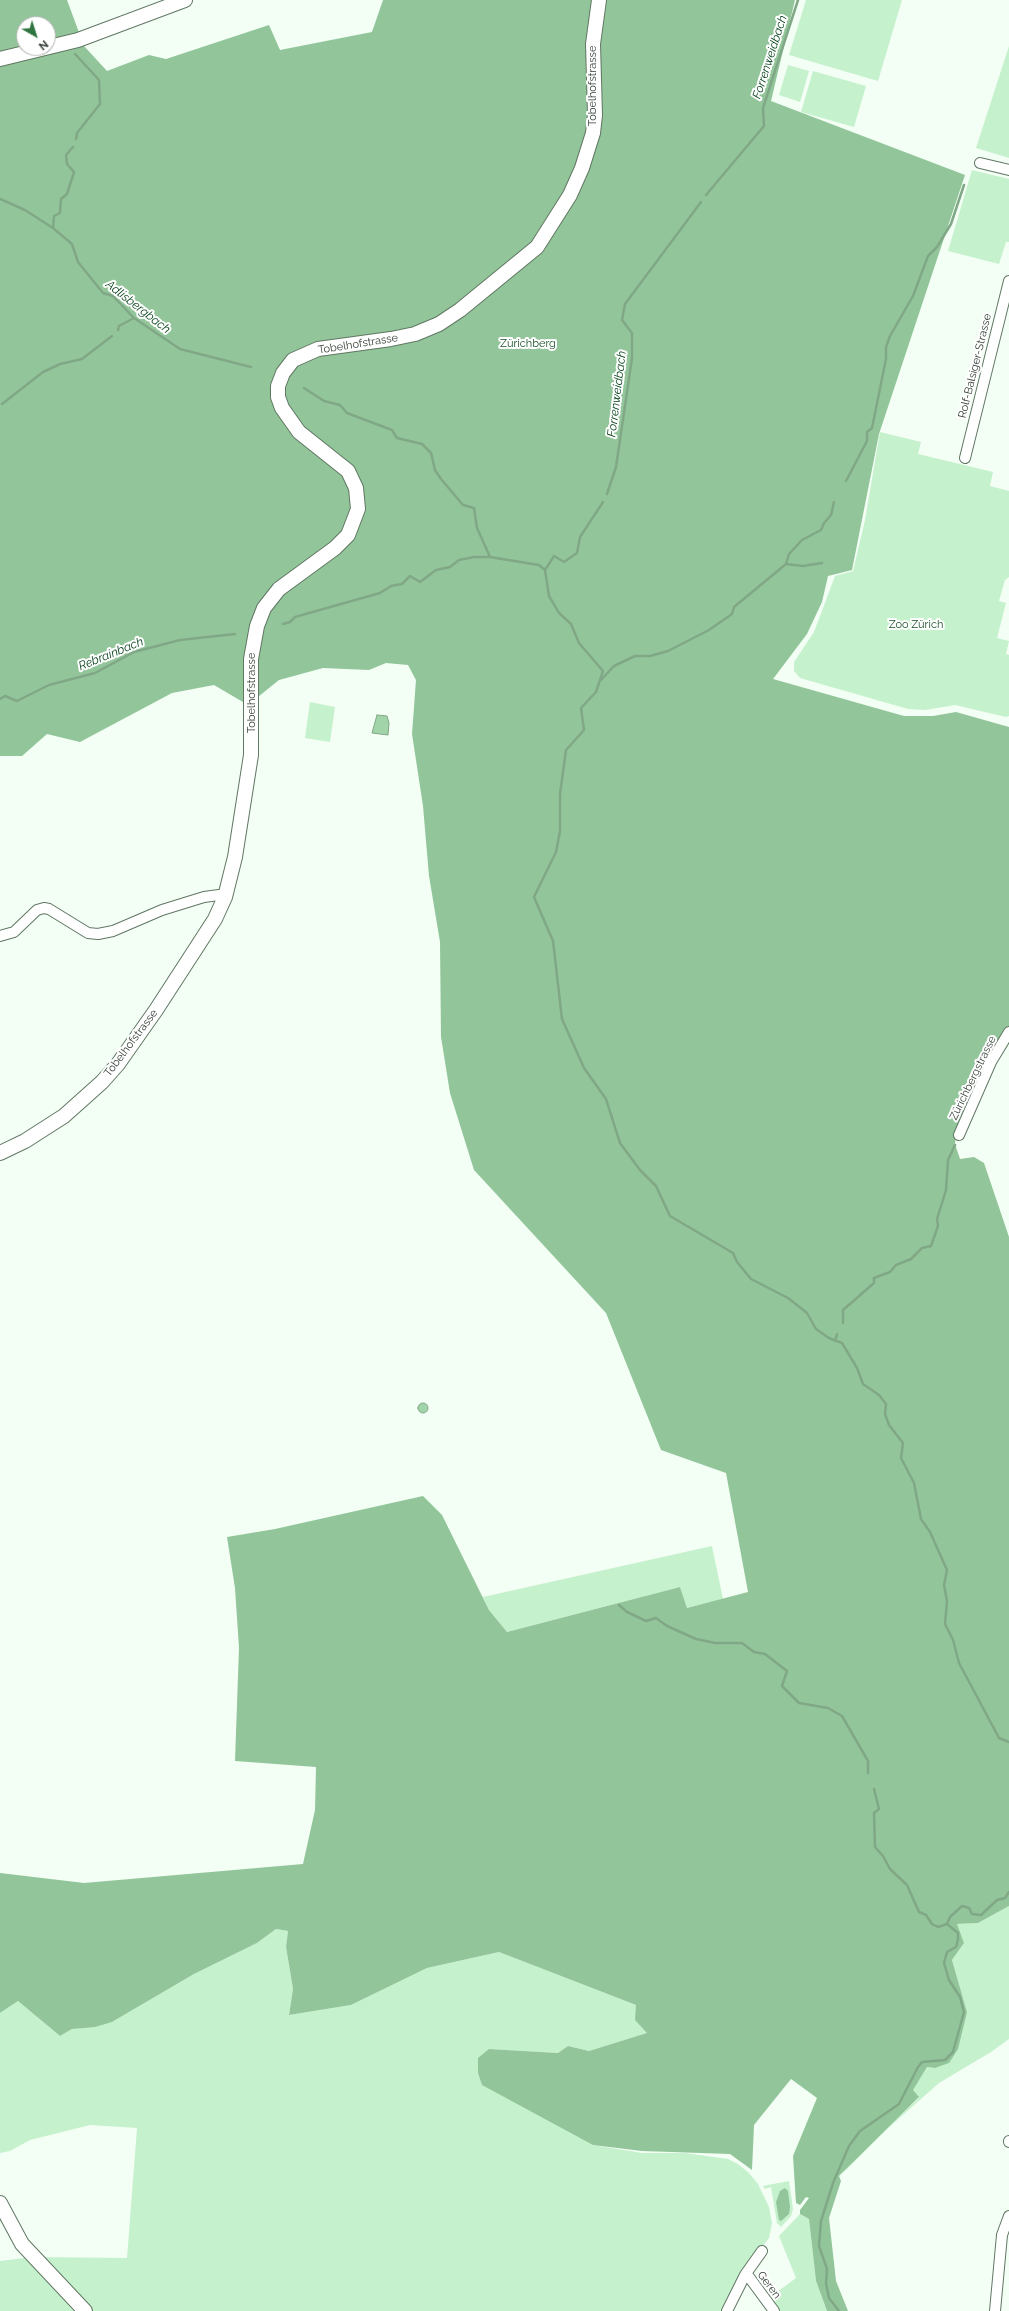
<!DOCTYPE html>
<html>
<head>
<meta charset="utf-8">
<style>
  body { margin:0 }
  #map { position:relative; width:1009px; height:2311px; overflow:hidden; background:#f3fef5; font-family:Raleway,sans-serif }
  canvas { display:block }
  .north { position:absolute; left:16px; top:16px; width:40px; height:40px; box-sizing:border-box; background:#fff; border:1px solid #adb2ae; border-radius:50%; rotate:141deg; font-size:11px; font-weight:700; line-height:16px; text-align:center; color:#333e35 }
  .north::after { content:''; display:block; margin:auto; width:14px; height:18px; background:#2f7541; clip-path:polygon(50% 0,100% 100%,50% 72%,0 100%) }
</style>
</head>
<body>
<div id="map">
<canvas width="1009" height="2311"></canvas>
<div class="north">N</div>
</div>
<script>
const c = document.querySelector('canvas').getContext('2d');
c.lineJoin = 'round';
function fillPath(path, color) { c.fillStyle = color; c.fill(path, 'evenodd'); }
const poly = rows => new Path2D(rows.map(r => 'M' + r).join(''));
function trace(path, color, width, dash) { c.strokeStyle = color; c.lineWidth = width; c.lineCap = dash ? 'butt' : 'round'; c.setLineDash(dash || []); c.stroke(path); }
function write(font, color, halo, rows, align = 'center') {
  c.font = font + ' Raleway,sans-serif'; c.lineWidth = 4; c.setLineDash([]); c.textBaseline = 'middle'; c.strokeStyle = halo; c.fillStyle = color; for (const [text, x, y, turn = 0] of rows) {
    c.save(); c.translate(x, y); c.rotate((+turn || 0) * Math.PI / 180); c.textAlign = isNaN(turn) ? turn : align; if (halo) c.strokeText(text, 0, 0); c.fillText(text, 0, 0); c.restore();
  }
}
const green = poly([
  [806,0,902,0,878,81,789,55],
  [1009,46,1009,158,976,148],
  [788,65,809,71,800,102,779,95],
  [813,71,866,86,854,127,801,112],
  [972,170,1009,179,1009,242,1006,242,999,264,948,251],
  [880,432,921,442,918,454,993,472,990,486,1009,491,1009,577,1005,580,999,601,1006,603,997,638,1009,641,1006,654,1009,655,1009,716,1006,717,955,705,925,710,908,709,800,678,794,671,794,662,814,632,835,576,853,571,865,520],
  [310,702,335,707,330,742,305,738],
  [712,1546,723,1599,687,1608,680,1587,507,1632,489,1610,483,1597],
  [1009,1906,1009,2039,991,2052,939,2083,886,2130,843,2173,860,2153,919,2098,912,2090,927,2067,935,2068,967,2012,952,1960,964,1943,956,1924,978,1923],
  [276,1929,288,1931,286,1947,293,1989,289,2015,351,2005,427,1968,499,1952,636,2005,648,2033,589,2051,568,2046,558,2053,489,2049,593,2145,642,2153,685,2153,728,2159,738,2164,749,2173,758,2184,769,2207,772,2223,769,2238,740,2276,722,2311,0,2311,0,2261,33,2257,127,2258,137,2128,90,2125,30,2140,10,2151,0,2153,0,2013,18,2001,60,2036,72,2029,112,2022,194,1974,257,1943],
  [789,2181,793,2209,791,2216,781,2227,777,2223,771,2187,765,2189,763,2186],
  [800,2214,809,2219,816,2281,827,2311,778,2311,769,2298,796,2278,779,2236]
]);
const forest = poly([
  [0,0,67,0,84,46,107,71,149,55,166,59,269,25,280,50,372,32,383,0,795,0,771,101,965,175,879,434,852,570,828,576,822,602,807,634,773,679,904,716,933,716,956,712,1009,727,1009,1026,973,1090,957,1128,955,1144,960,1159,974,1157,984,1163,1009,1237,1009,1906,978,1923,957,1924,964,1943,952,1960,967,2012,958,2049,949,2063,935,2068,927,2067,913,2090,919,2097,839,2176,841,2181,829,2218,836,2281,848,2311,827,2311,816,2281,809,2219,800,2214,800,2210,809,2198,806,2197,800,2205,796,2203,793,2156,817,2098,791,2079,754,2125,752,2170,730,2154,642,2151,593,2145,482,2085,478,2073,478,2058,489,2049,558,2053,568,2046,589,2051,647,2033,635,2020,636,2005,499,1952,427,1968,351,2005,289,2015,293,1989,286,1947,288,1931,276,1929,257,1943,194,1974,112,2022,95,2027,72,2029,60,2036,18,2001,0,2013,0,1873,84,1883,303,1864,315,1810,316,1767,235,1761,239,1648,235,1588,227,1537,275,1529,423,1496,442,1515,489,1610,507,1632,680,1587,687,1608,748,1592,726,1473,661,1450,606,1313,474,1170,450,1093,441,1037,440,942,429,876,423,806,412,734,416,680,408,665,386,663,369,670,323,668,279,680,248,705,214,685,172,693,80,742,47,734,22,756,0,756],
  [24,24,48,24,48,48,24,48],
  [785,2188,788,2191,790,2207,789,2214,781,2221,779,2220,776,2202,780,2191]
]);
const water = poly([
  [377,715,387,716,389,723,388,735,372,733,377,715],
  '418 1408a5 5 0 1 1 10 0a5 5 0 1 1-10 0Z'
]);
const stream = poly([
  [75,54,99,80,100,104,77,133,76,139],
  [706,195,764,126,763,108,798,0],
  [0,199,25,210,53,228,72,244,78,262,103,293,113,296,134,318,180,349,251,367],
  [53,228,54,216,60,213,61,199,67,194,74,172,67,164,66,155,73,147],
  [118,330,119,326,134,318],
  [304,388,324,401,340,405,347,413,392,430,397,438,422,444,431,453,435,470,441,479,463,505,474,508,477,528,490,557],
  [2,404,43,372,60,364,82,359,112,336],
  [846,481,867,441,867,432,872,428,886,359,886,347,890,336,913,296,928,256,937,247,951,224,964,185],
  [607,494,616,467,632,358,632,333,622,320,625,304,701,202],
  [786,564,803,566,822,563],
  [545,570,554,556,564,562,577,553,580,537,603,502],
  [283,624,290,622,295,617,380,593,391,586,402,584,410,576,420,582,436,570,450,567,459,560,474,557,490,557,539,565,545,570,549,596,559,613,571,624,579,643,603,671,596,692,581,708,584,730,566,750,560,794,560,831,556,852,534,897,553,941,562,1019,584,1068,606,1099,620,1143,640,1170,656,1186,670,1216,733,1253,737,1262,751,1279,788,1298,807,1313,816,1329,829,1338,842,1343,857,1368,863,1384,879,1395,886,1404,885,1414,889,1425,903,1443,901,1458,914,1483,921,1519,930,1532,947,1570,944,1585,947,1601,945,1624,953,1640,959,1663,999,1738,1009,1742],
  [601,680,614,666,635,656,650,656,668,651,709,630,732,614,734,607,786,564,789,554,802,540,821,530,824,523,831,515,834,502],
  [0,699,5,696,17,701,49,685,95,673,134,652,180,640,235,634],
  [843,1323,843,1310,874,1283,874,1278,890,1272,896,1265,911,1259,922,1248,931,1246,938,1226,937,1219,946,1190,948,1160,955,1145],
  [835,1341,837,1334],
  [619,1605,627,1612,646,1621,656,1618,667,1626,696,1639,715,1643,742,1643,754,1652,765,1654,787,1671,782,1686,799,1703,828,1708,842,1716,868,1761,868,1773],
  [874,1789,879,1809,874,1813,875,1847,883,1856,890,1869,907,1885,919,1912,926,1915,932,1924,938,1927,947,1924],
  [839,2311,829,2298,826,2283,827,2269,819,2246,821,2221,833,2183,849,2146,860,2131,899,2104,918,2067,922,2062,945,2060,953,2052,964,2012,960,1997,949,1980,944,1963,947,1952,956,1947,958,1939,958,1933,947,1924,950,1917,962,1906,969,1908,972,1914,981,1915,997,1900,1005,1898,1009,1892]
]);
const street = poly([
  [980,163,1009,170],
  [965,458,1009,281],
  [0,936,14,932,37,910,44,908,49,909,88,933,98,934,113,931,162,910,204,897,219,895,225,897],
  [959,1135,991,1062,1009,1032],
  [1009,2141,1009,2142],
  [745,2275,749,2277,774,2311],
  [727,2311,745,2275,762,2251],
  [995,2311,1002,2235,1009,2216]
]);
const secondary = poly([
  [0,59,78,40,185,0],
  [0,1153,25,1141,64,1116,102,1082,118,1064,156,1010,215,919,225,897,235,857,251,755,251,659,257,626,264,608,279,589,335,548,348,535,358,509,356,488,348,471,299,432,282,408,278,397,278,386,283,373,293,360,318,349,391,339,415,334,439,324,460,310,537,247,570,195,582,168,593,133,595,115,593,44,599,0],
  [0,2203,22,2244,85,2311]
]);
const streetNames = [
  ["Tobelhofstrasse",593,86,-90],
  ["Tobelhofstrasse",358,344,-9],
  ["Rolf-Balsiger-Strasse",975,366,-76],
  ["Tobelhofstrasse",252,693,-90],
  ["Tobelhofstrasse",131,1043,-53],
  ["Zürichbergstrasse",973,1078,-64],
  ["Geren",769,2285,53]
];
const parkNames = [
  ["Zürichberg",528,344],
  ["Zoo Zürich",916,625]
];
const waterNames = [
  ["Forrenweidbach",770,57,-72],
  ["Adlisbergbach",138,307,38],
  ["Forrenweidbach",617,394,-83],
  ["Rebrainbach",111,654,-22]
];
fillPath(green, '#c6f1cd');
fillPath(forest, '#92c69a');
fillPath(water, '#a1d5a9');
trace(water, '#80a886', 1);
trace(stream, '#80a886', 2.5);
trace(street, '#607763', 12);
trace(secondary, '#607763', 16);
trace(street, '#fff', 10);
trace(secondary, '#fff', 14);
write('11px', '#333e35', '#fff', streetNames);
write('11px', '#185028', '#fff', parkNames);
write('italic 12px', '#08441c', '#fff', waterNames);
</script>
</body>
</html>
